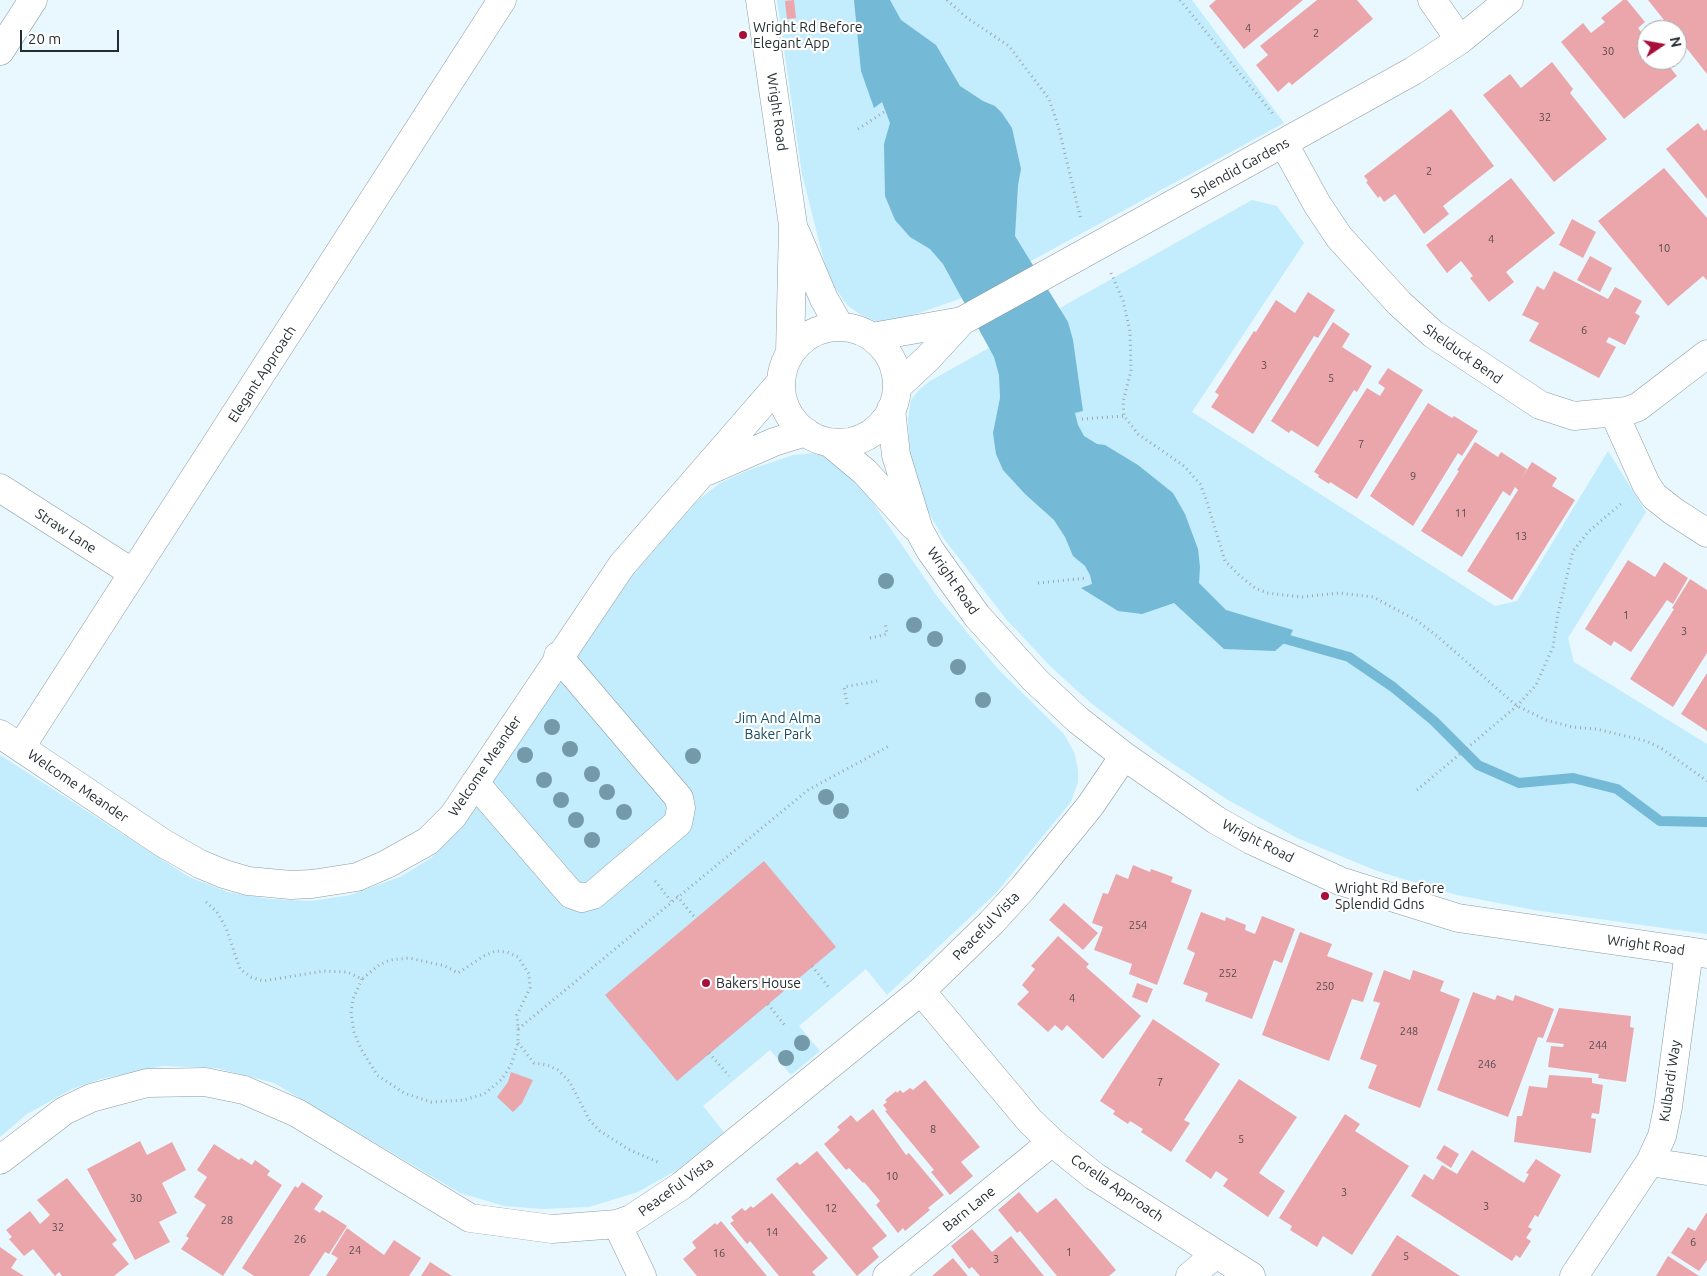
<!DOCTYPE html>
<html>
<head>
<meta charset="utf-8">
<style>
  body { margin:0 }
  #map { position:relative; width:1707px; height:1276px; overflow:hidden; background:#e9f8ff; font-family:Ubuntu,sans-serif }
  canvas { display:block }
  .north { position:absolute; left:1637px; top:20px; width:50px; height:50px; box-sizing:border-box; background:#fff; border:1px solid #a8abac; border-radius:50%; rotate:78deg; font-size:14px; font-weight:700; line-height:20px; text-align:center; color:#262d30 }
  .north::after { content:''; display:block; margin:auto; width:18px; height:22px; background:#a70e3a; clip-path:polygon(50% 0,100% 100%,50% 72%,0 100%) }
  .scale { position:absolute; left:20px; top:30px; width:99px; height:22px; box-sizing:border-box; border:2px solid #262d30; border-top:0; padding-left:6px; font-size:15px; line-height:18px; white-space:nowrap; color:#262d30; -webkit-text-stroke:4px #fff; paint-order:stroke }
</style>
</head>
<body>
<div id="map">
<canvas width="1707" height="1276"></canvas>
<div class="north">N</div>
<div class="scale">20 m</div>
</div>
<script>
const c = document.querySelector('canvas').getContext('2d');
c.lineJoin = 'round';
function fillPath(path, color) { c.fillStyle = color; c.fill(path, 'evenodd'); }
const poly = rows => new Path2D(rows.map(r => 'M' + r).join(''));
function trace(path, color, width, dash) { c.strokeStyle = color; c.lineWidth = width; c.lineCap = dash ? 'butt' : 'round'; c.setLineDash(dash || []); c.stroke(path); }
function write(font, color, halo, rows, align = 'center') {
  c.font = font + ' Ubuntu,sans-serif'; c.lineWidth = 4.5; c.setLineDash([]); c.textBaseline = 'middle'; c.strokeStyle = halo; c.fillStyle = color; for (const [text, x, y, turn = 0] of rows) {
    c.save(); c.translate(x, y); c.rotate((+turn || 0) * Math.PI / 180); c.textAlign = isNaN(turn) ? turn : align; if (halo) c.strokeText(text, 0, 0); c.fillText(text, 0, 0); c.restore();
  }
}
const green = poly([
  [777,0,1192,0,1284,123,965,297,902,319,878,322,861,315,847,305,828,277,802,174],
  [1252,200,1277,206,1304,243,1192,412,1495,606,1517,601,1608,451,1646,512,1568,638,1574,662,1707,744,1707,934,1534,910,1457,895,1377,871,1297,838,1228,800,1160,755,1092,704,1051,667,1006,619,944,539,926,508,910,459,908,419,911,400,919,390,930,381],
  [815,453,835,461,864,490,939,599,998,669,1064,734,1075,754,1078,771,1078,782,1071,802,996,893,887,995,866,969,799,1026,820,1051,791,1075,770,1050,703,1106,724,1132,677,1170,638,1192,589,1207,543,1209,504,1206,460,1193,274,1083,216,1068,163,1066,101,1079,72,1089,27,1114,0,1137,0,755,189,877,228,892,269,899,312,901,350,895,400,877,431,858,455,834,632,576,697,501,720,483,749,470,793,455]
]);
const water = poly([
  [854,0,890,0,901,20,936,45,960,86,983,101,995,106,1002,113,1012,128,1021,169,1018,185,1015,236,1068,322,1073,340,1083,411,1075,413,1078,425,1084,436,1097,444,1105,445,1138,465,1173,493,1185,514,1198,549,1200,567,1199,583,1226,610,1293,630,1288,640,1275,651,1224,649,1174,603,1142,614,1118,611,1081,588,1092,584,1090,575,1085,566,1073,556,1065,537,1054,520,1025,494,1003,470,996,454,993,433,1000,398,999,375,994,357,943,264,930,249,910,237,895,220,885,196,884,144,890,123,882,102,874,108,861,71]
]);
const stream = poly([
  [1275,636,1349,657,1393,687,1434,721,1478,765,1519,783,1573,778,1617,789,1660,821,1707,822]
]);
const building = poly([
  [794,0,796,18,787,19,785,1],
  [1216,0,1303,0,1244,49,1209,6],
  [1317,0,1357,0,1373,19,1292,85,1289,82,1278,92,1256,65,1268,55,1260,46],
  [1623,0,1627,0,1645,22,1638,28,1647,39,1647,60,1664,60,1677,76,1624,119,1561,42,1583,23,1591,33,1605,22,1601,18],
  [1648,0,1707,0,1707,74,1677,36,1677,30,1672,30],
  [1552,62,1573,89,1570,93,1607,139,1554,182,1483,95,1510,74,1521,88],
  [1451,109,1494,166,1443,206,1449,214,1424,234,1395,194,1384,202,1380,196,1378,198,1366,182,1368,181,1364,176],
  [1698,123,1704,131,1707,129,1707,199,1666,149],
  [1664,168,1707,218,1707,280,1703,276,1668,306,1598,221],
  [1511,178,1555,233,1506,272,1514,282,1489,302,1470,278,1473,276,1461,261,1447,273,1426,245],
  [1572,219,1596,232,1583,258,1559,245],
  [1590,256,1612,268,1600,292,1577,280],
  [1554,271,1608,299,1615,287,1642,301,1635,313,1640,316,1625,345,1609,337,1606,342,1616,347,1599,378,1529,341,1539,323,1522,315,1537,286,1544,290],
  [1308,292,1335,310,1318,338,1314,336,1253,434,1211,407,1219,395,1215,392,1254,331,1256,332,1276,300,1295,313],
  [1333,322,1350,334,1342,347,1372,366,1357,392,1354,390,1318,447,1291,430,1289,433,1271,421],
  [1388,368,1423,390,1357,499,1330,482,1329,484,1318,477,1319,475,1314,472,1367,388,1380,396,1385,388,1378,383],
  [1428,403,1452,418,1454,416,1478,431,1462,456,1458,453,1413,526,1370,496],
  [1475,442,1498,457,1501,452,1527,469,1521,479,1532,462,1557,478,1552,486,1575,500,1512,600,1467,571,1518,490,1515,487,1510,496,1503,491,1462,557,1421,531,1459,471,1457,470],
  [1628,560,1655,577,1664,562,1688,578,1673,604,1667,600,1631,652,1614,641,1611,646,1585,629],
  [1690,579,1707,590,1707,653,1673,707,1630,679,1674,609,1672,608],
  [1707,673,1707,731,1681,714],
  [764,861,836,947,677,1081,605,995],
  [1133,865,1150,872,1151,869,1173,877,1171,882,1192,890,1157,985,1129,974,1132,964,1094,950,1103,927,1092,923,1103,893,1108,894,1116,874,1128,879],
  [1064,903,1098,933,1083,950,1049,920],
  [1201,912,1225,921,1226,917,1246,925,1245,930,1255,934,1262,916,1295,929,1282,963,1274,960,1252,1019,1205,1001,1208,993,1183,984,1195,953,1187,949],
  [1300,932,1332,944,1327,956,1373,973,1363,1002,1352,999,1329,1061,1262,1035],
  [1058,936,1089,964,1086,967,1141,1016,1103,1059,1067,1025,1062,1031,1055,1025,1048,1032,1017,1004,1029,992,1022,985,1035,969,1031,966],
  [1384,970,1410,980,1413,970,1444,981,1440,991,1460,999,1420,1108,1368,1088,1377,1065,1360,1059,1380,1003,1373,1001],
  [1137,983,1153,989,1147,1003,1132,997],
  [1473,992,1495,1000,1497,995,1513,1001,1515,995,1554,1009,1543,1038,1538,1037,1508,1117,1437,1090],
  [1559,1008,1631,1016,1630,1027,1634,1028,1626,1082,1598,1078,1599,1074,1548,1067,1551,1046,1563,1047,1564,1044,1546,1042],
  [1153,1019,1220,1064,1184,1120,1190,1123,1171,1152,1141,1132,1143,1129,1130,1121,1128,1124,1113,1114,1115,1111,1100,1101],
  [511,1072,533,1080,522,1103,513,1112,497,1097,508,1082],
  [1549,1075,1592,1078,1592,1083,1603,1085,1599,1114,1592,1113,1591,1118,1596,1119,1591,1153,1514,1142,1517,1116,1522,1116,1529,1086,1547,1088],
  [1239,1079,1297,1117,1259,1173,1285,1191,1268,1217,1223,1186,1228,1179,1216,1171,1211,1179,1185,1161],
  [925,1080,980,1147,961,1162,973,1176,950,1195,931,1172,934,1170,885,1111,887,1110,883,1105,887,1102,885,1100,896,1091,897,1093,900,1090,903,1093,910,1088,913,1090],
  [873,1109,906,1155,909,1153,944,1195,928,1208,930,1210,905,1231,903,1228,898,1233,876,1205,880,1201,864,1182,863,1183,849,1168,846,1170,824,1144,840,1130,837,1127,851,1115,857,1122],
  [1345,1114,1360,1124,1355,1131,1409,1166,1352,1255,1323,1236,1317,1247,1290,1230,1292,1226,1279,1218],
  [140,1141,147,1155,172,1142,186,1170,162,1183,177,1213,159,1222,170,1242,135,1260,87,1169],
  [214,1144,239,1160,241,1158,252,1165,255,1160,270,1171,267,1175,282,1185,223,1276,181,1249,189,1238,186,1236,206,1205,194,1197,207,1177,197,1170],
  [1444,1145,1459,1154,1451,1168,1436,1158],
  [1472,1150,1524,1183,1529,1174,1526,1173,1536,1159,1561,1175,1538,1217,1535,1215,1528,1227,1532,1229,1526,1238,1531,1241,1520,1258,1516,1255,1512,1261,1411,1196,1424,1174,1433,1180,1442,1165,1457,1174],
  [817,1151,887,1236,872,1248,879,1257,857,1276,776,1179,797,1162,800,1165],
  [67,1178,117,1240,112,1244,129,1264,114,1276,62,1276,59,1272,55,1276,33,1249,24,1256,9,1239,12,1237,6,1230,30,1211,40,1224,50,1215,37,1200],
  [302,1182,323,1196,314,1209,320,1213,322,1210,347,1226,329,1254,325,1252,309,1276,254,1276,242,1268,295,1186,298,1188],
  [1019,1192,1037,1213,1056,1198,1116,1270,1109,1276,1057,1276,1020,1231,1017,1233,998,1210],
  [772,1193,828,1258,812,1272,816,1276,779,1276,750,1241,747,1244,730,1223,734,1221,731,1217,742,1208,745,1211,751,1206,753,1208],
  [1707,1212,1707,1260,1699,1271,1671,1253,1688,1227,1695,1231],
  [721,1221,767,1276,697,1276,683,1259,696,1248,692,1242,715,1223,717,1225],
  [347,1228,384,1255,394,1240,421,1258,409,1276,326,1276,338,1258,331,1254],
  [972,1229,992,1252,1011,1236,1044,1276,980,1276,972,1267,969,1269,951,1246],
  [1397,1235,1460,1276,1371,1276],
  [0,1247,17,1259,11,1268,24,1276,0,1276],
  [1668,1256,1699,1276,1656,1276],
  [953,1258,968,1276,932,1276],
  [430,1262,452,1276,421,1276]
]);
const path = poly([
  [947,0,967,18,1009,46,1049,99,1058,125,1081,220],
  [1180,0,1273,114],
  [858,129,884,112],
  [1111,273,1123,301,1130,331,1131,371,1123,402,1124,416,1138,434,1184,466,1200,484,1205,496,1225,561,1240,576,1255,588,1267,593,1301,597,1339,593,1373,597,1416,620,1437,636,1517,706,1546,720,1572,727,1596,729,1646,741,1661,748,1707,781],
  [1082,419,1124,416],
  [1038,583,1087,578],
  [870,638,887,634,885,622],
  [847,704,844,687,877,681],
  [1417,790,1517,706,1536,685,1553,647,1558,613,1573,551,1588,532,1622,503],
  [655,881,671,901],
  [677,896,696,919],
  [206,902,217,912,226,928,240,969,251,977,263,981,324,971,347,972,362,979,379,965,390,960,409,958,445,966,458,973,484,956,495,951,507,952,518,957,529,974,530,988,517,1015,518,1029,808,790,891,745],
  [812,966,830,989],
  [362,979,353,999,351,1013,354,1032,361,1049,377,1075,404,1093,431,1102,464,1100,484,1094,494,1086,502,1079,511,1065,518,1043,518,1029],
  [768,1004,786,1027],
  [518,1043,534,1063,547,1065,558,1070,569,1081,590,1121,600,1131,628,1149,660,1163],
  [709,1053,729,1076]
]);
const minor = poly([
  [760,0,793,225,790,353],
  [1432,0,1460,40],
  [0,51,33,0],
  [1284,144,1317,204,1339,237,1399,303,1433,334,1540,405,1574,416,1627,411,1638,407,1707,354],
  [796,233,824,299,840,327],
  '781 385a58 58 0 1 1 116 0a58 58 0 1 1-116 0Z',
  [872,337,962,321,1413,71,1460,40,1509,0],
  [897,387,928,358,962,321],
  [891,409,896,455,919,530,930,550,977,616,1035,680,1078,720,1124,756,1216,820,1251,840,1340,881,1458,918,1707,954],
  [1614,413,1646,484,1654,496,1673,511,1707,533],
  [829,442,865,472,914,526],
  [708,471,774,442,806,432],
  [0,488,133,573],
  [0,734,163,843,200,864,224,874,248,881,291,885,312,884,357,877,387,864,428,841,453,816,622,565,781,382],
  [21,747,502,0],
  [475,783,571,894,582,898,593,895,678,823,681,808,679,798,558,656],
  [921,991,1030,1121,1052,1142,1094,1176,1251,1276],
  [0,1160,64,1111,91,1098,147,1083,205,1082,244,1090,297,1113,470,1218,552,1229,617,1224,631,1219,681,1186,921,991,991,923,1023,888,1090,806,1124,756],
  [1650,1162,1707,1171],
  [617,1224,642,1276],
  [887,1276,1052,1142],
  [1190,1276,1216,1254],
  [1574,1276,1650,1162,1662,1136,1668,1107,1689,951]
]);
const trees = [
  [886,581],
  [914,625],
  [935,639],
  [958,667],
  [983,700],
  [552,727],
  [570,749],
  [525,755],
  [693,756],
  [592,774],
  [544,780],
  [607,792],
  [826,797],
  [561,800],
  [841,811],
  [624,812],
  [576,820],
  [592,840],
  [802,1043],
  [786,1058]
];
const markers = [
  [743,35,5,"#a70e3a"],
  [1325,896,5,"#a70e3a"],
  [706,983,5,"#a70e3a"]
];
const numberNames = [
  ["4",1248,28],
  ["2",1316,33],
  ["30",1608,51],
  ["32",1545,117],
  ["2",1429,171],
  ["4",1491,239],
  ["10",1664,248],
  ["6",1584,330],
  ["3",1264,365],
  ["5",1331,378],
  ["7",1361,444],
  ["9",1413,476],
  ["11",1461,513],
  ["13",1521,536],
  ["1",1626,615],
  ["3",1684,631],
  ["254",1138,925],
  ["252",1228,973],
  ["250",1325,986],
  ["4",1072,998],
  ["248",1409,1031],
  ["244",1598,1045],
  ["246",1487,1064],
  ["7",1160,1082],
  ["8",933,1129],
  ["5",1241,1139],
  ["10",892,1176],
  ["3",1344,1192],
  ["30",136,1198],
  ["3",1486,1206],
  ["12",831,1208],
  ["28",227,1220],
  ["32",58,1227],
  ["14",772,1232],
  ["26",300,1239],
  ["6",1693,1242],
  ["24",355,1250],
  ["1",1069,1252],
  ["16",719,1253],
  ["5",1406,1256],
  ["3",996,1259]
];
const poiNames = [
  ["Wright Rd Before",753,27],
  ["Elegant App",753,43],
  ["Wright Rd Before",1335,888],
  ["Splendid Gdns",1335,904],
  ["Bakers House",716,983]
];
const streetNames = [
  ["Wright Road",777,112,82],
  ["Splendid Gardens",1240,168,-29],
  ["Shelduck Bend",1463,354,35],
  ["Elegant Approach",262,374,-57],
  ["Straw Lane",66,531,33],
  ["Wright Road",953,581,55],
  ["Welcome Meander",485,766,-56],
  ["Welcome Meander",78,786,34],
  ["Wright Road",1258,841,27],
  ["Peaceful Vista",986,926,-46],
  ["Wright Road",1646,945,8],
  ["Kulbardi Way",1670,1081,-82],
  ["Peaceful Vista",676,1187,-36],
  ["Corella Approach",1117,1188,34],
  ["Barn Lane",969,1209,-39]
];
const parkNames = [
  ["Jim And Alma",778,718],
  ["Baker Park",778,734]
];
fillPath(green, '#c3ecfd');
fillPath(water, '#74b9d5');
trace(stream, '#74b9d5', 10);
fillPath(building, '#eaa6ab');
trace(minor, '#8b9ca3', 29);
trace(path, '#9ca8ad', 3, [1, 4]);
trace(minor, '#fff', 28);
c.fillStyle = '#749aa9';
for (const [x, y] of trees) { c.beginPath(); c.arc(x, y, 8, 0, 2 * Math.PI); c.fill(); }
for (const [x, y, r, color] of markers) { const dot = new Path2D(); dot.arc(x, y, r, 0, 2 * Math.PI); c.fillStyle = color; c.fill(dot); trace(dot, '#fff', 2); }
write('11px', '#574b4f', null, numberNames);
write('14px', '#262d30', '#fff', poiNames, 'left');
write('14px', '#262d30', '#fff', streetNames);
write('14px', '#154e62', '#fff', parkNames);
</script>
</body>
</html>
